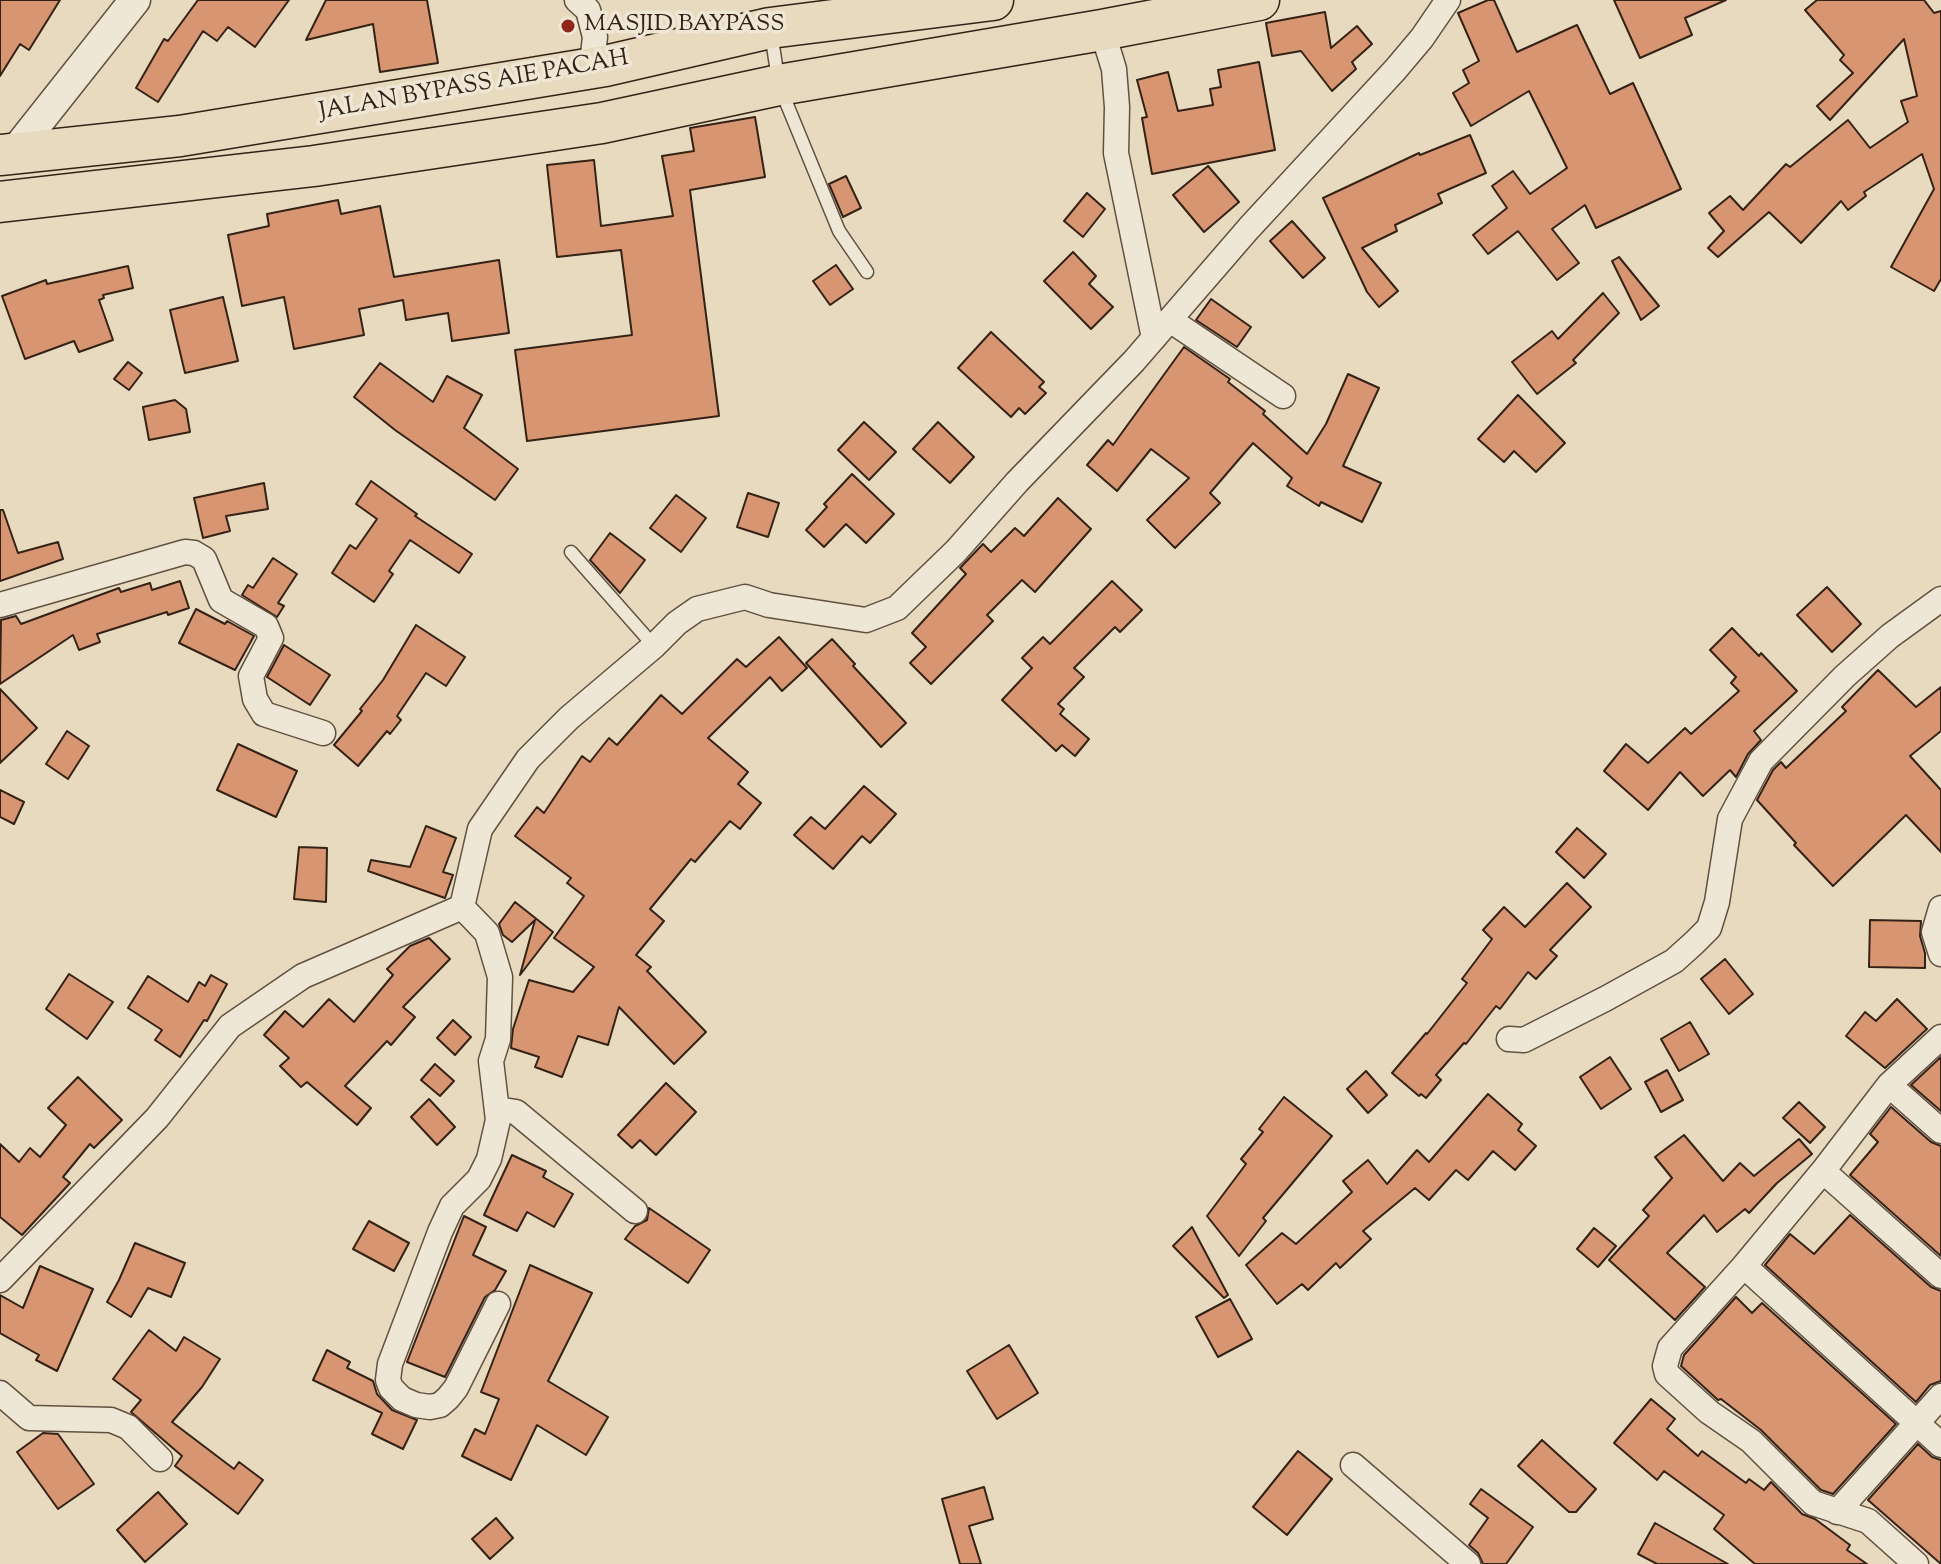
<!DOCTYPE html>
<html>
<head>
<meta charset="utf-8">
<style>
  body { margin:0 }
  canvas { display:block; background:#e7dabe }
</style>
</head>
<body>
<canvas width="1941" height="1564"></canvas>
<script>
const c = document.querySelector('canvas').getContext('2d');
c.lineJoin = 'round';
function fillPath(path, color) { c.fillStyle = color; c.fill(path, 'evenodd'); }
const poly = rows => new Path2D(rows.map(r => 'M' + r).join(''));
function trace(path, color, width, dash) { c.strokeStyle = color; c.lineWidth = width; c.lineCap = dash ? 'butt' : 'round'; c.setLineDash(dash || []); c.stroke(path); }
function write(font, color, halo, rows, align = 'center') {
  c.font = font + ' "Sorts Mill Goudy",serif'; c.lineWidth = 7; c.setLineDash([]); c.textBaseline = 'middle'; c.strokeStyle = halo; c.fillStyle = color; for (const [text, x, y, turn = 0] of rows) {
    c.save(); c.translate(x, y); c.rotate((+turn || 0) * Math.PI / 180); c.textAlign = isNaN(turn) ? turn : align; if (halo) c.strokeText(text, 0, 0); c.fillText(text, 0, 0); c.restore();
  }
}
const building = poly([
  [0,0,60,0,29,50,20,44,0,76,0,0],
  [198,0,289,0,255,47,228,27,217,41,203,31,158,102,136,88,164,39,168,41,198,0],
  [326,0,427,0,438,63,380,72,373,24,306,40,326,0],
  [1488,0,1494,0,1517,52,1577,25,1610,94,1633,83,1681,189,1596,228,1585,205,1552,229,1579,263,1557,280,1518,231,1488,254,1473,235,1507,208,1492,186,1513,171,1530,194,1567,168,1529,91,1471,126,1453,93,1469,83,1463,70,1479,61,1458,13,1488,0],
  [1614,0,1726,0,1685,18,1692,35,1640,58,1614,0],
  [1817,0,1924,0,1934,13,1941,11,1941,279,1934,291,1891,267,1934,189,1922,154,1864,192,1866,196,1848,210,1841,201,1801,243,1769,212,1718,257,1708,248,1724,231,1709,213,1730,196,1743,210,1786,164,1790,167,1848,120,1870,148,1908,122,1901,101,1917,96,1904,39,1830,120,1817,106,1853,73,1840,60,1844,55,1805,10,1817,0],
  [1325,12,1331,48,1357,26,1372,44,1352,62,1356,69,1332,91,1301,51,1272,56,1266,23,1325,12],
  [1259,62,1275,150,1152,174,1142,118,1147,117,1137,80,1168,72,1178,111,1213,105,1210,89,1221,87,1218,70,1259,62],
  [755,117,765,177,690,190,719,416,527,441,515,350,632,335,621,250,557,257,547,165,594,160,601,226,673,216,662,156,694,151,690,128,755,117],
  [1470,135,1486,173,1438,194,1442,203,1395,225,1397,231,1362,248,1398,291,1379,307,1367,292,1323,198,1419,153,1420,155,1470,135],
  [1208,166,1239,202,1204,232,1173,195,1208,166],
  [846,176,861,208,843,217,829,184,846,176],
  [1087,193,1105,209,1083,237,1064,221,1087,193],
  [338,200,341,214,380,206,394,277,499,260,509,333,452,341,448,313,406,320,403,300,359,309,364,335,294,349,284,297,242,306,228,235,269,226,267,214,338,200],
  [1292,221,1325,258,1303,278,1270,241,1292,221],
  [1073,252,1096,276,1089,284,1113,307,1091,329,1044,281,1073,252],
  [1619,257,1659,306,1641,320,1612,261,1619,257],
  [836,265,853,289,830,305,813,281,836,265],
  [128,266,133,288,103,295,104,298,99,300,113,340,79,352,74,341,25,359,2,296,46,280,47,284,128,266],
  [1603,293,1619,313,1573,360,1576,363,1537,394,1512,362,1552,331,1558,339,1603,293],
  [223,297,238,361,185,373,170,310,223,297],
  [1211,299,1251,327,1237,347,1196,320,1211,299],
  [991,332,1044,382,1039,387,1046,393,1025,414,1019,408,1011,417,958,368,991,332],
  [1184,347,1230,379,1228,382,1265,411,1263,414,1307,454,1326,424,1348,374,1379,388,1343,466,1381,483,1362,522,1321,502,1319,506,1287,486,1292,478,1253,443,1210,493,1220,503,1175,548,1147,520,1189,478,1151,449,1117,491,1087,465,1108,440,1113,445,1184,347],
  [128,362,142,373,129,390,114,379,128,362],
  [380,363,433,402,447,376,482,395,464,428,518,469,495,500,395,430,354,397,380,363],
  [1518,395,1565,443,1536,472,1514,451,1504,462,1478,439,1518,395],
  [175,400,186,409,190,432,149,440,143,407,175,400],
  [864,422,896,452,869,480,838,450,864,422],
  [938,422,974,457,950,483,913,449,938,422],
  [852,474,894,514,866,543,846,524,824,547,806,530,827,507,824,504,852,474],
  [371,481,417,514,415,516,472,554,459,573,410,540,389,571,393,574,374,602,332,573,350,545,356,549,377,519,356,504,371,481],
  [264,483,268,509,226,516,230,531,203,538,194,498,264,483],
  [748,493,779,503,768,537,737,527,748,493],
  [676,495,706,518,681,552,650,528,676,495],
  [1058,498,1091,529,1035,592,1022,580,987,615,993,621,931,684,910,663,926,647,912,633,966,574,960,568,983,544,991,552,1015,528,1024,536,1058,498],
  [0,510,3,510,18,553,58,542,63,559,0,581,0,510],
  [610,533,645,560,620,593,590,560,610,533],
  [273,558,297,574,278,603,284,606,277,617,242,595,248,585,253,588,273,558],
  [180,581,189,608,168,615,167,612,97,634,100,642,79,650,73,635,0,684,1,620,16,616,21,624,119,588,121,592,150,583,152,590,180,581],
  [1112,581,1142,610,1120,632,1115,627,1074,668,1084,677,1058,704,1064,709,1060,714,1089,739,1075,756,1062,745,1056,751,1002,700,1032,668,1022,658,1043,637,1050,644,1112,581],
  [1827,587,1861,624,1832,652,1797,615,1827,587],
  [196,609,225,624,227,621,254,636,235,670,179,643,196,609],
  [416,625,465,657,446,686,426,673,397,716,401,720,390,734,387,731,358,766,334,745,362,711,360,709,383,680,416,625],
  [1732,628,1759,656,1761,653,1797,691,1754,731,1761,740,1748,754,1736,777,1730,770,1703,796,1680,772,1648,810,1604,771,1626,744,1648,763,1685,728,1691,734,1739,691,1731,683,1736,677,1710,650,1732,628],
  [779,637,807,668,782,691,770,677,708,738,748,772,738,784,761,803,740,829,730,821,695,862,691,859,650,909,664,921,636,955,651,967,647,971,706,1032,674,1064,619,1007,608,1045,578,1036,562,1077,535,1067,539,1057,511,1048,513,1029,529,980,573,992,594,967,554,938,584,896,567,883,571,878,515,836,537,807,544,813,582,756,590,762,609,738,617,745,661,695,682,714,737,659,746,667,779,637],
  [832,639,855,664,853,666,906,723,881,747,806,663,832,639],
  [284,645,330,675,310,705,267,677,284,645],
  [1878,670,1916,707,1941,687,1941,731,1910,756,1941,790,1941,852,1906,815,1833,886,1794,845,1796,843,1757,800,1773,770,1781,762,1786,768,1846,711,1842,707,1878,670],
  [0,689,37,728,0,763,0,689],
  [67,731,89,746,68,779,46,764,67,731],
  [238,744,297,771,276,817,217,790,238,744],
  [864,786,896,814,870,843,862,836,833,869,794,835,811,817,825,829,864,786],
  [0,790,24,802,14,824,0,817,0,790],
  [426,826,456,838,443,872,453,875,445,898,368,871,371,860,410,867,426,826],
  [1577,828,1606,854,1584,878,1556,852,1577,828],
  [299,847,327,848,326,902,294,899,299,847],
  [1567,883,1591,907,1550,950,1557,956,1536,979,1528,972,1500,1009,1496,1006,1466,1044,1464,1043,1436,1075,1441,1080,1426,1098,1421,1094,1419,1096,1392,1073,1426,1033,1427,1034,1467,983,1462,979,1492,939,1483,930,1504,907,1525,927,1567,883],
  [515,902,553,932,520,975,535,920,512,942,503,935,499,924,515,902],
  [1870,920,1921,921,1920,936,1925,953,1925,968,1869,967,1870,920],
  [429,938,450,959,403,1007,415,1017,391,1045,387,1041,345,1086,371,1108,357,1125,307,1082,301,1087,280,1066,289,1058,264,1035,285,1011,303,1027,329,999,354,1022,393,975,387,969,410,946,429,938],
  [1725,959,1753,994,1729,1014,1701,979,1725,959],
  [69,974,113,1002,87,1039,46,1009,69,974],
  [211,975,227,984,207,1021,204,1020,180,1057,155,1040,162,1030,128,1008,148,976,188,1002,199,982,205,986,211,975],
  [1897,999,1927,1029,1885,1068,1846,1036,1865,1012,1876,1021,1897,999],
  [453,1020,471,1037,455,1055,437,1038,453,1020],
  [1690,1022,1709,1054,1679,1071,1661,1039,1690,1022],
  [1610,1057,1631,1089,1601,1109,1580,1077,1610,1057],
  [1941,1057,1941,1111,1911,1085,1941,1057],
  [435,1064,454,1081,440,1096,421,1080,435,1064],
  [1667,1070,1683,1100,1661,1112,1645,1082,1667,1070],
  [1366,1071,1387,1095,1368,1113,1347,1089,1366,1071],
  [78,1077,122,1120,94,1148,90,1144,63,1177,70,1183,22,1235,0,1217,0,1144,19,1162,30,1148,40,1157,66,1125,48,1108,78,1077],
  [666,1083,696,1112,656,1155,640,1140,632,1148,618,1135,666,1083],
  [1488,1094,1522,1124,1518,1130,1536,1146,1515,1170,1493,1151,1468,1180,1456,1170,1429,1200,1415,1188,1363,1231,1371,1239,1340,1268,1336,1263,1308,1290,1302,1284,1277,1304,1246,1265,1282,1233,1296,1244,1352,1192,1343,1181,1368,1160,1387,1184,1417,1150,1429,1162,1488,1094],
  [1284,1097,1332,1136,1263,1218,1266,1221,1239,1256,1207,1216,1246,1164,1241,1159,1263,1132,1259,1129,1284,1097],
  [429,1099,455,1127,437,1145,411,1117,429,1099],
  [1799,1102,1825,1127,1810,1143,1783,1118,1799,1102],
  [1891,1107,1931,1142,1941,1146,1941,1256,1850,1175,1878,1142,1870,1134,1891,1107],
  [1684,1135,1723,1181,1740,1163,1754,1176,1799,1139,1812,1154,1777,1183,1749,1213,1745,1209,1717,1232,1704,1215,1667,1253,1705,1287,1675,1320,1609,1260,1649,1216,1643,1210,1672,1178,1655,1157,1684,1135],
  [512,1155,546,1171,543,1177,573,1194,554,1227,527,1212,517,1231,484,1215,512,1155],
  [649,1208,710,1250,688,1283,625,1239,635,1226,647,1220,649,1208],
  [1850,1215,1931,1287,1941,1291,1941,1381,1930,1385,1916,1402,1765,1265,1790,1234,1814,1254,1850,1215],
  [464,1216,486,1227,473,1255,506,1271,495,1290,485,1297,445,1377,407,1362,464,1216],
  [369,1221,409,1243,394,1271,353,1249,369,1221],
  [1192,1227,1228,1295,1224,1298,1173,1246,1192,1227],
  [1594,1228,1616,1246,1598,1267,1577,1249,1594,1228],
  [135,1243,185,1263,171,1297,148,1288,131,1317,107,1302,119,1280,135,1243],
  [530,1265,592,1293,548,1381,608,1417,586,1455,537,1425,511,1480,462,1456,475,1429,485,1434,499,1399,481,1392,530,1265],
  [40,1266,93,1289,57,1371,36,1360,39,1355,0,1333,0,1295,23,1308,40,1266],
  [1736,1297,1752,1313,1762,1303,1896,1424,1833,1494,1821,1490,1761,1430,1721,1399,1718,1400,1681,1366,1684,1355,1736,1297],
  [1230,1299,1252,1339,1218,1357,1196,1317,1230,1299],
  [149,1330,176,1351,184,1337,220,1359,202,1387,172,1422,234,1469,239,1462,263,1480,238,1514,175,1466,182,1456,131,1412,141,1400,113,1379,149,1330],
  [1009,1345,1038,1393,997,1419,967,1371,1009,1345],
  [327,1350,350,1362,347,1368,373,1381,377,1394,392,1410,417,1420,403,1449,372,1434,382,1413,313,1380,327,1350],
  [1651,1399,1675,1419,1667,1429,1698,1456,1702,1451,1746,1483,1749,1479,1764,1490,1771,1482,1802,1514,1815,1519,1850,1545,1847,1550,1867,1564,1755,1564,1714,1529,1724,1515,1664,1471,1657,1480,1614,1443,1651,1399],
  [43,1433,58,1434,94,1484,58,1509,17,1452,43,1433],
  [1542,1440,1596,1489,1576,1512,1569,1512,1518,1466,1542,1440],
  [1918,1444,1932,1457,1941,1460,1941,1564,1868,1500,1918,1444],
  [1298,1451,1332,1479,1287,1535,1253,1507,1298,1451],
  [984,1487,993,1519,969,1526,981,1564,960,1564,942,1499,984,1487],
  [1481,1489,1533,1527,1506,1564,1483,1564,1478,1553,1469,1545,1488,1518,1470,1504,1481,1489],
  [158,1492,187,1524,145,1562,117,1530,158,1492],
  [496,1518,513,1538,490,1559,472,1539,496,1518],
  [1655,1523,1728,1564,1657,1564,1638,1554,1655,1523]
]);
const service = poly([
  [771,33,779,85,839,231,867,272],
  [571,552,654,646]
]);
const minor = poly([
  [577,0,588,10,595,37,592,64,605,66],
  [1102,30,1114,69,1117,107,1116,153,1154,338],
  [1170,320,1283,396],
  [0,605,185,552,194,553,204,559,221,600,266,626,271,638,251,676,255,699,264,714,323,733],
  [462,907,487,933,500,977,498,1039,491,1061,498,1120,489,1159,479,1179,452,1206,440,1232,390,1364,388,1380,391,1388,402,1399,416,1405,430,1407,440,1405,448,1398,456,1388,498,1304],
  [1941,908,1934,932,1941,954],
  [1509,1039,1524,1040,1605,999,1674,961,1694,943,1709,928,1717,902,1730,819,1761,761,1845,676,1890,636,1941,599],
  [1889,1085,1941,1131],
  [497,1109,516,1112,635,1211],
  [1823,1171,1941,1276],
  [1744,1266,1941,1445],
  [0,1280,157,1118,230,1026,303,976,462,907,480,829,528,759,569,718,654,646,677,623,697,609,745,597,769,605,866,620,897,608,956,551,1017,482,1134,361,1249,228,1395,70,1422,38,1448,0],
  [0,1393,29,1418,111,1420,128,1427,160,1459],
  [1353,1465,1468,1564],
  [1837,1512,1941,1396],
  [1916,1564,1868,1521,1813,1503,1751,1441,1709,1412,1667,1374,1665,1366,1670,1348,1744,1266,1823,1171,1889,1085,1941,1037]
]);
const tertiary = poly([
  [13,154,135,0]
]);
const trunk = poly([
  [0,155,180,136,605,66,770,28,993,0],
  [0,202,314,166,602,123,779,85,1102,30,1259,0]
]);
const markers = [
  [568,26,8,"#8f2418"]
];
const poiNames = [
  ["MASJID BAYPASS",584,26]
];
const streetNames = [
  ["JALAN BYPASS AIE PACAH",474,87,-10]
];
fillPath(building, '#d79571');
trace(building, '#352217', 2);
trace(service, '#625041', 15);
trace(minor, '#625041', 27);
trace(tertiary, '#625041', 33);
trace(trunk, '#352217', 43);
trace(service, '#efe7d5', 12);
trace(minor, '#efe7d5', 24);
trace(tertiary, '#efe7d5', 30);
trace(trunk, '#e7dabe', 40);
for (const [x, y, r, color] of markers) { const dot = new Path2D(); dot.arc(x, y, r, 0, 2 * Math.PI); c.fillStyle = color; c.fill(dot); trace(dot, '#efe7d5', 3); }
write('24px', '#352217', '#efe7d5', poiNames, 'left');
write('24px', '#352217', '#efe7d5', streetNames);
</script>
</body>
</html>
